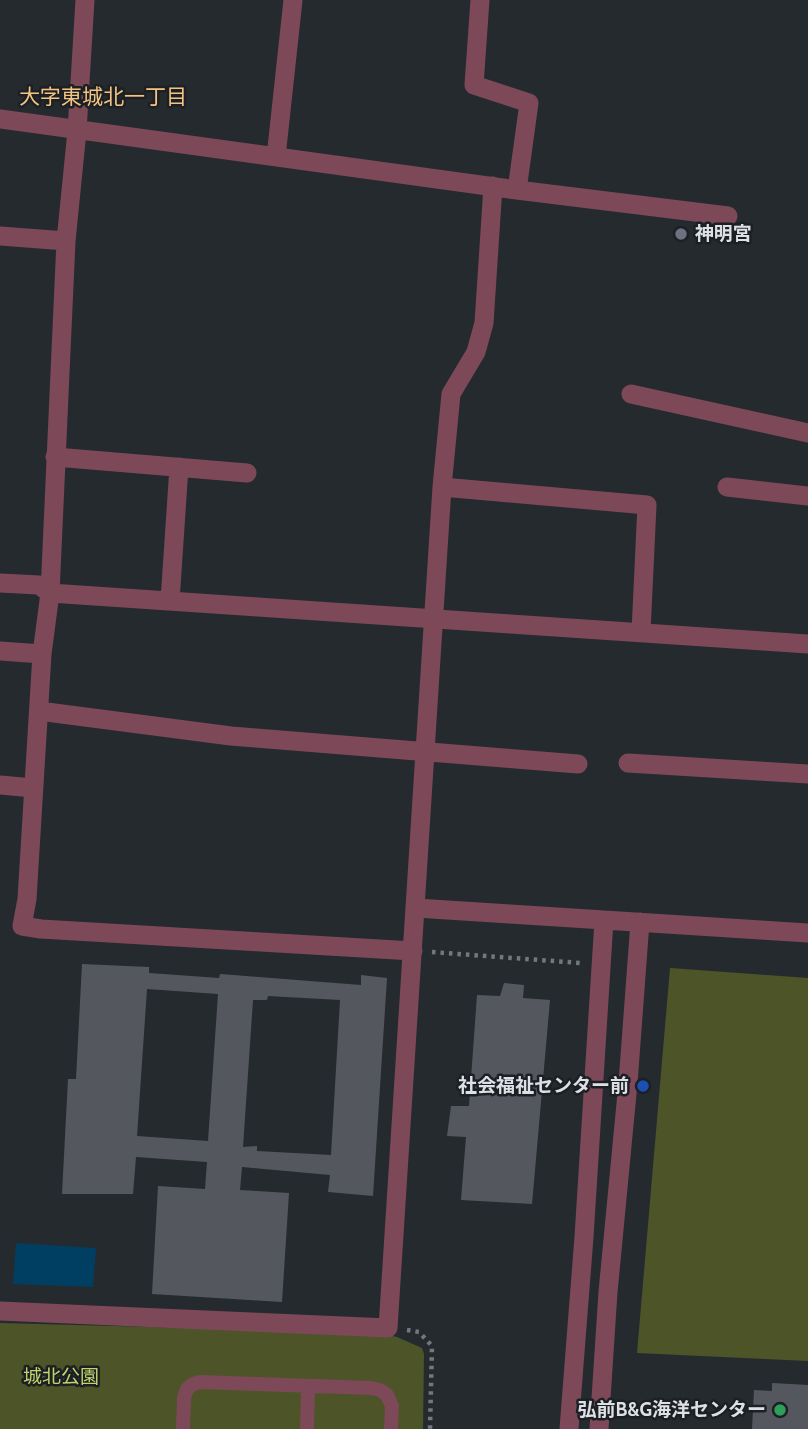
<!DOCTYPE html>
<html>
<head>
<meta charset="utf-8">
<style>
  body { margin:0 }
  canvas { display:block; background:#252a2f }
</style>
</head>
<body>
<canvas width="808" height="1429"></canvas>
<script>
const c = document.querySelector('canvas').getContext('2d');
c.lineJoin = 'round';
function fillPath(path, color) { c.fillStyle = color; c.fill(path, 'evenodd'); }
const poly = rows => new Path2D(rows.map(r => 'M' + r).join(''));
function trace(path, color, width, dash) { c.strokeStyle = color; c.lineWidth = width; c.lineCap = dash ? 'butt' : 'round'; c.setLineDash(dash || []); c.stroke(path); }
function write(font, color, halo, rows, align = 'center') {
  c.font = font + ' Cabin,"Noto Sans JP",sans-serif'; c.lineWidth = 5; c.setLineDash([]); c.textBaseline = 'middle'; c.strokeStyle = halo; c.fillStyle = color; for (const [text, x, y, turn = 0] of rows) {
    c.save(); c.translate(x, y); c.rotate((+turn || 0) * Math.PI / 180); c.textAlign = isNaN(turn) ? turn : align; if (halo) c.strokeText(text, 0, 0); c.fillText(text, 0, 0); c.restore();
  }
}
const green = poly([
  [670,968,808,978,808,1361,637,1353],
  [0,1323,380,1333,397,1337,422,1348,424,1354,423,1429,0,1429]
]);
const water = poly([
  [16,1243,96,1248,93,1287,13,1284]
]);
const building = poly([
  [82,964,149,967,149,973,219,978,220,974,361,985,361,975,387,978,373,1196,328,1192,330,1175,242,1167,240,1190,289,1193,282,1302,152,1294,158,1186,205,1189,207,1162,136,1157,133,1194,62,1194,68,1079,76,1079],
  [147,989,218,994,208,1141,137,1136],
  [268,996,340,1000,331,1155,257,1151,257,1146,243,1147,253,1000,267,1000],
  [504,983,524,985,523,998,550,1000,532,1204,461,1200,466,1137,447,1136,451,1106,469,1106,477,995,500,996],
  [772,1383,808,1385,808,1429,752,1429,754,1390,772,1391]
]);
const path = poly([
  [432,952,580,963],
  [407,1330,419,1332,432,1346,430,1429]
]);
const service = poly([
  [183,1429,184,1398,187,1389,193,1384,200,1382,371,1388,380,1390,387,1395,392,1406,391,1429],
  [307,1429,308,1386]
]);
const minor = poly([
  [85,0,77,131,66,241,50,593,42,654,27,899,22,926,41,929,413,951],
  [480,0,474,85,529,103,517,190],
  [0,119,517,190,728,216],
  [276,157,293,0],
  [0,236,66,241],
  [631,394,808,433],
  [55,457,247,473],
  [442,487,647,505,641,632],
  [727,487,808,496],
  [0,583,39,585,50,593,808,644],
  [170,601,179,467],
  [0,651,42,654],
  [39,711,231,736,578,764],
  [628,763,808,774],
  [0,785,33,788],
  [0,1311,388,1328,442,487,451,394,476,352,484,323,493,186]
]);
const tertiary = poly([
  [416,908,808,933],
  [569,1429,584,1237,604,920],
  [599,1429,608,1292,628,1083,640,922]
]);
const markers = [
  [681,234,7,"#6b7280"],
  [643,1086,7,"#1a4fb4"],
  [780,1410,7,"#2e9e5b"]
];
const poiNames = [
  ["神明宮",695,234,"left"],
  ["社会福祉センター前",629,1086],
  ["弘前B&G海洋センター",766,1410]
];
const parkNames = [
  ["城北公園",61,1377]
];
const neighbourhoodNames = [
  ["大字東城北一丁目",103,98]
];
fillPath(green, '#4c5428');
fillPath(water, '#003f61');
fillPath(building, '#54585e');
trace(path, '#74787d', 4.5, [3.5, 5]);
trace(service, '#7d4958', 14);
trace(minor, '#7d4958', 19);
trace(tertiary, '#7d4958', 19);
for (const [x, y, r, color] of markers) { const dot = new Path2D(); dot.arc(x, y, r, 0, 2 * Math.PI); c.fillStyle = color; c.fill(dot); trace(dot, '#1c2025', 2.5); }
write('bold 19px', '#dde0e4', '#1c2025', poiNames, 'right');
write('19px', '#c1d46a', '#1c2025', parkNames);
write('21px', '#f3c481', '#1c2025', neighbourhoodNames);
</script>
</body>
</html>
